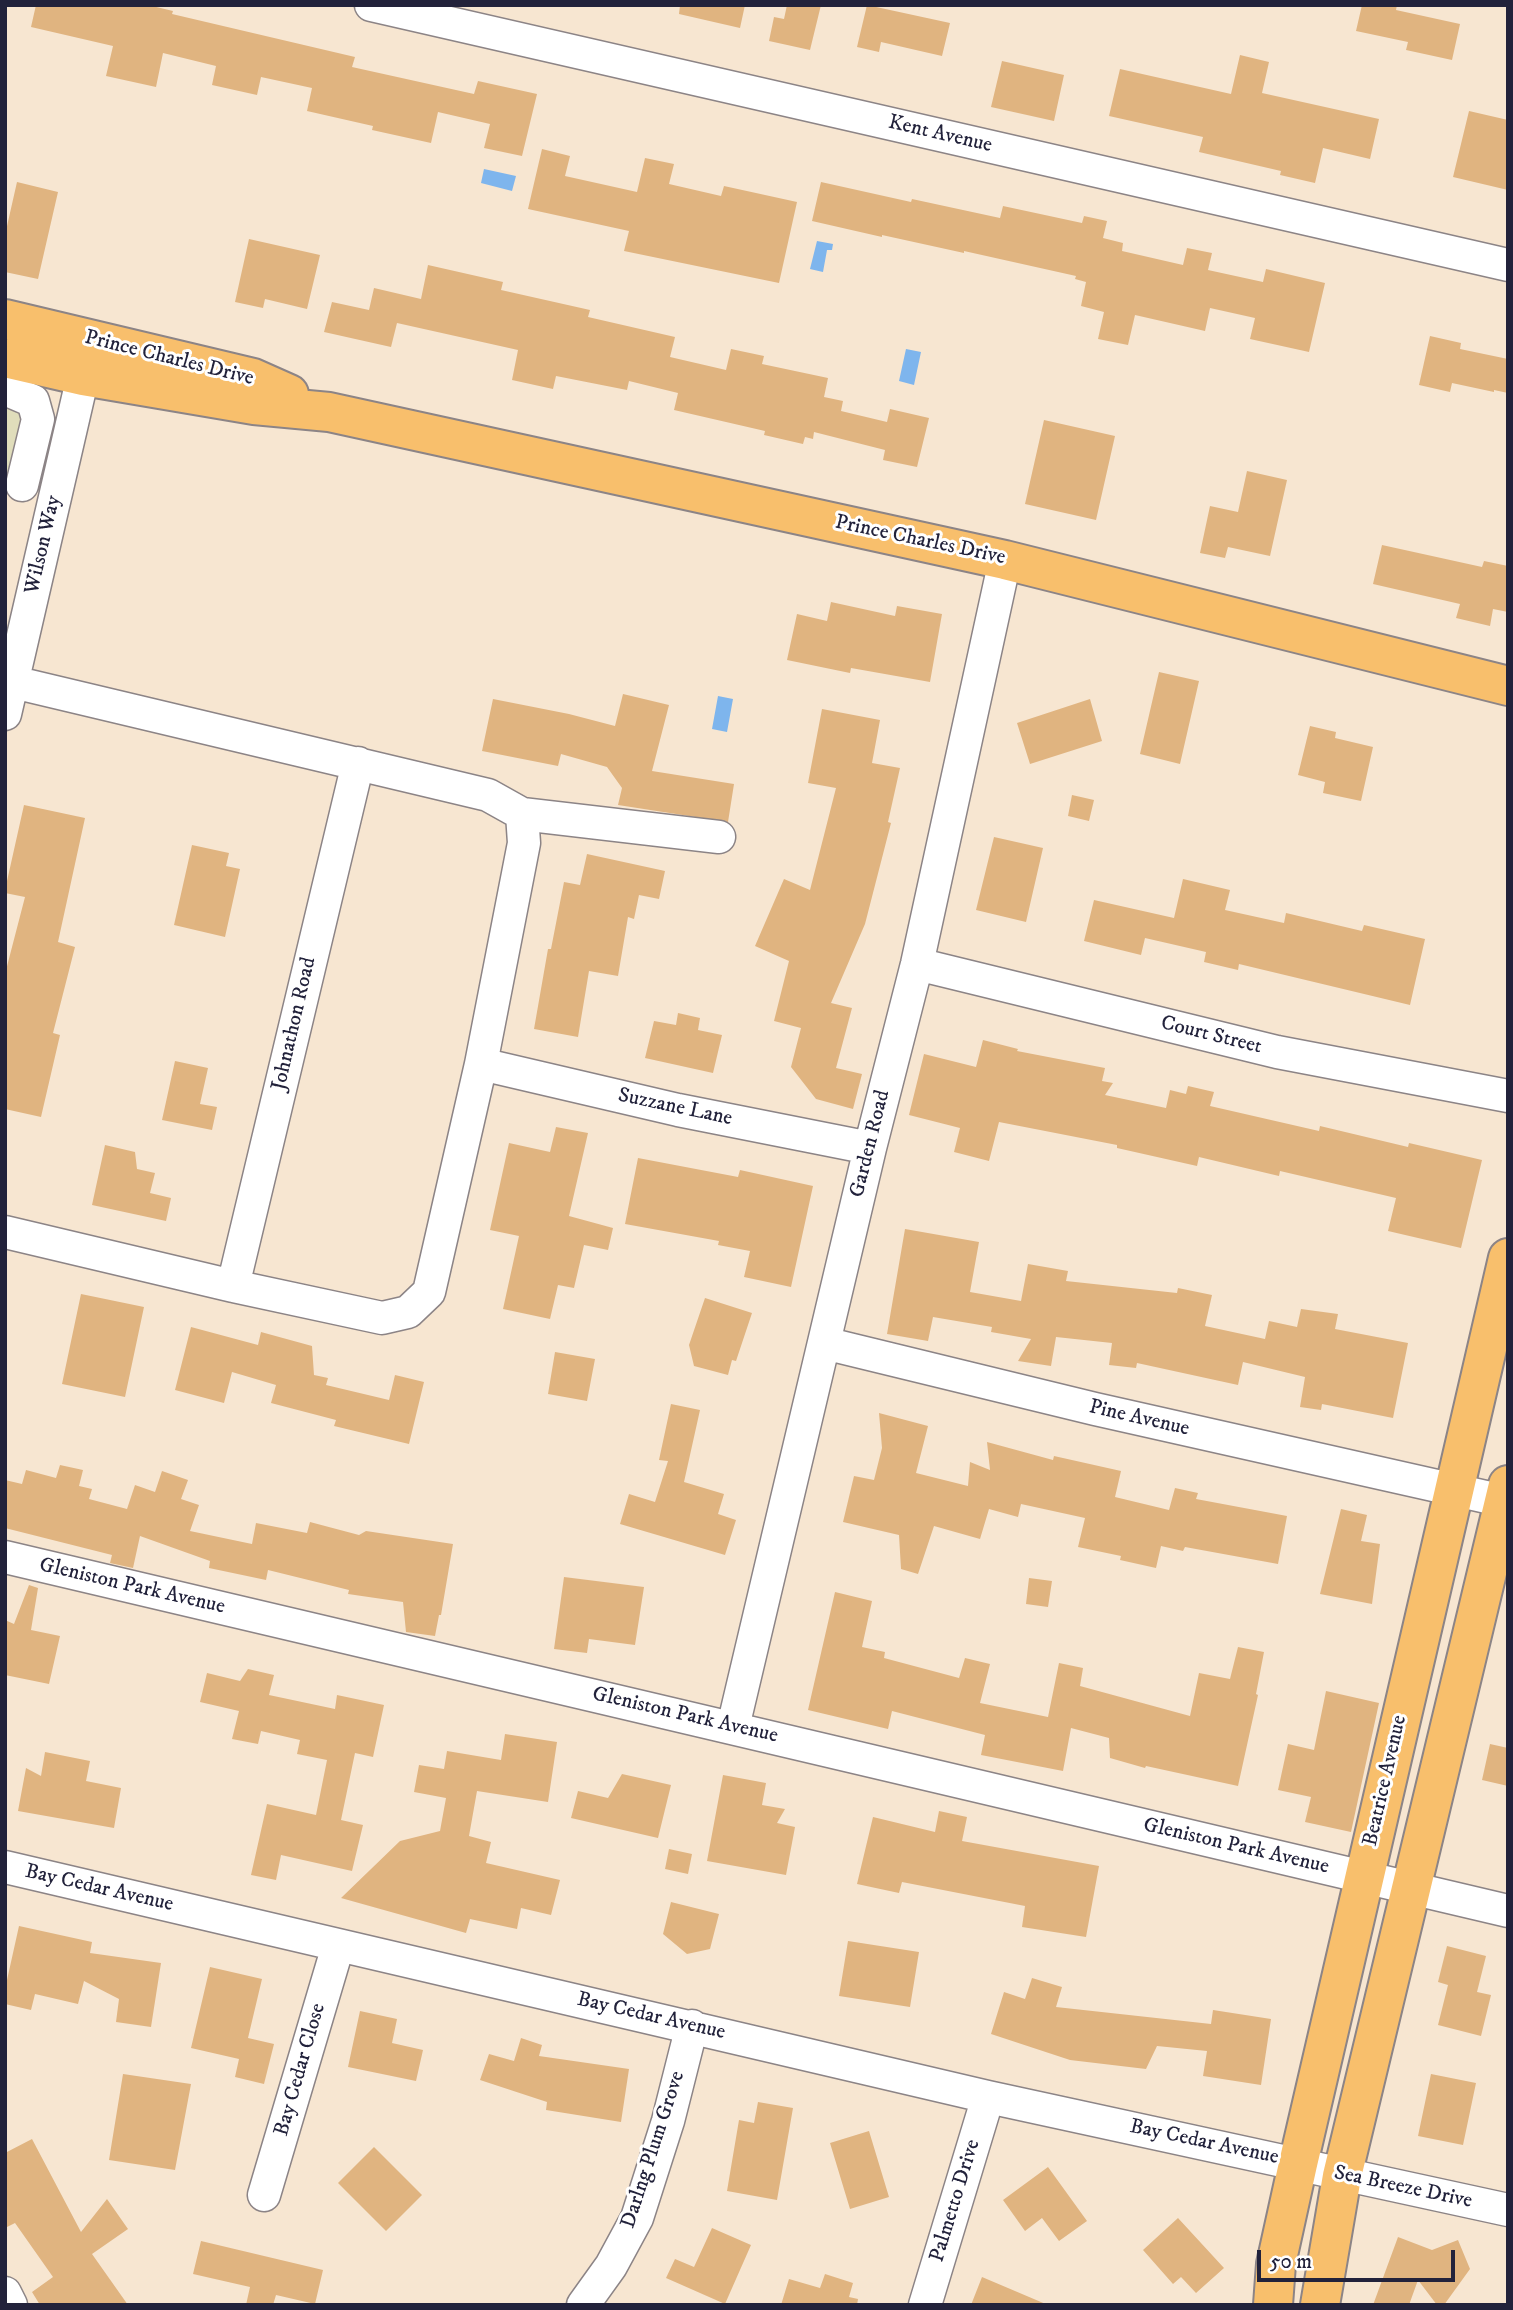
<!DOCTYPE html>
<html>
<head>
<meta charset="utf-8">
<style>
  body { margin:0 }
  #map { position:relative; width:1513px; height:2310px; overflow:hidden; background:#f7e6d1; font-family:"IM FELL DW Pica",serif }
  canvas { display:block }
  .frame { position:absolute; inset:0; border:7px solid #22223b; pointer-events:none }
  .scale { position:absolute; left:1257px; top:2250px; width:198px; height:32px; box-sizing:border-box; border:4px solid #22223b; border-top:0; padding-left:9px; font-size:21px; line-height:24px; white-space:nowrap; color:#22223b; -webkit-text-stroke:5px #fff; paint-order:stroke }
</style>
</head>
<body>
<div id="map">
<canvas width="1513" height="2310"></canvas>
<div class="frame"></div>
<div class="scale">50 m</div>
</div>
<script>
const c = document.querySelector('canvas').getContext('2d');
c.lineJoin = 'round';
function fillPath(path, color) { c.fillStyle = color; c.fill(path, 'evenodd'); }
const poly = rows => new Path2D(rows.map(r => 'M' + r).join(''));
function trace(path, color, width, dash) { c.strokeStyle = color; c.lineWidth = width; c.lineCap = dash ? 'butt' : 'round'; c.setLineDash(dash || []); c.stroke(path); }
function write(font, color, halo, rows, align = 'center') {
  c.font = font + ' "IM FELL DW Pica",serif'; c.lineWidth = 6; c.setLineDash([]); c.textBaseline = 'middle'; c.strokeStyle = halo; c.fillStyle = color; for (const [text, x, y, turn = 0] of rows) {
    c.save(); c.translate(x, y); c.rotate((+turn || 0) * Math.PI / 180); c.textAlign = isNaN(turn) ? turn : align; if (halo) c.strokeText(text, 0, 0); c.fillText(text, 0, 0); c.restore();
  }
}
const built = poly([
  [5,379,31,385,5,498]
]);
const water = poly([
  [484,169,516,176,512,191,481,183],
  [817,241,833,244,832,250,827,250,823,272,810,269],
  [906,349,921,352,914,385,899,381],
  [718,696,733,699,727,732,712,729]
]);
const building = poly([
  [36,5,148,5,173,11,172,14,355,57,352,67,474,94,478,81,537,94,522,156,484,148,490,124,438,112,431,143,372,130,373,126,307,111,312,88,261,77,257,95,212,85,216,66,163,53,156,87,106,76,113,46,31,27],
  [680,5,745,5,740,28,679,14],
  [787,5,821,5,810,50,769,41,774,17,784,19],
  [867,5,950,23,942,56,881,42,879,52,857,47],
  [1362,5,1397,5,1396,10,1460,24,1452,60,1406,50,1408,42,1356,31],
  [1240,55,1269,62,1262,93,1379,119,1370,159,1323,148,1315,183,1280,175,1281,171,1199,152,1203,137,1109,116,1120,69,1231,94],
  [1002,61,1064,75,1054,121,991,107],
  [1469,111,1508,120,1508,190,1453,177],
  [542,149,570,156,565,176,637,192,645,158,674,164,669,184,721,196,724,186,797,202,779,283,624,251,629,231,528,209],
  [17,182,58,192,38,279,5,272,5,235],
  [821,182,911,202,912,199,1000,218,1003,206,1082,223,1084,216,1107,221,1103,238,1123,243,1122,251,1183,265,1187,248,1212,253,1208,270,1263,282,1266,269,1325,283,1309,352,1250,339,1255,318,1210,308,1205,331,1135,315,1128,345,1098,339,1104,312,1081,306,1086,282,1075,279,1076,276,964,251,964,253,882,235,882,237,812,221],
  [249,239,320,255,307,309,265,299,263,308,235,302],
  [428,265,503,282,501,290,590,310,588,317,675,337,670,357,726,370,731,349,764,356,762,364,828,378,824,397,843,401,841,411,887,422,890,409,929,418,917,467,883,460,885,450,814,432,813,439,805,437,803,444,764,435,765,431,674,410,678,393,629,381,627,390,556,376,553,389,512,380,518,350,397,323,391,347,324,332,332,302,369,310,374,288,421,299],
  [1430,336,1461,343,1460,349,1508,359,1508,393,1494,390,1494,392,1452,383,1450,392,1419,385],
  [1044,420,1115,436,1096,520,1025,504],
  [1247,471,1287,480,1270,556,1228,547,1225,558,1200,553,1210,506,1238,512],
  [1382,545,1482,567,1484,561,1508,566,1508,612,1493,609,1490,626,1456,618,1460,604,1373,584],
  [831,602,895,616,897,606,942,614,930,682,851,668,850,673,787,660,797,614,827,621],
  [1159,672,1199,681,1180,764,1140,754],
  [623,694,669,705,652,771,734,784,728,822,618,805,622,788,607,767,561,754,558,766,482,751,493,699,569,714,615,726],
  [1090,699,1102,741,1030,764,1017,723],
  [822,709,880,720,872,763,900,768,888,822,891,823,865,924,831,1003,852,1008,836,1068,862,1074,853,1109,816,1099,791,1067,801,1028,774,1021,789,961,755,946,784,879,810,890,836,788,808,783],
  [1310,726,1336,732,1335,738,1373,747,1361,801,1323,793,1325,782,1298,775],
  [1072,795,1094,800,1089,821,1068,816],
  [24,805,85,818,58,942,75,947,53,1033,60,1035,41,1117,5,1109,5,974,25,897,5,893,5,890],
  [994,837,1043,848,1026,922,976,910],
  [192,845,229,853,226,866,240,869,225,937,174,925],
  [587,854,665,871,659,899,639,895,634,919,628,917,618,976,589,971,578,1037,534,1029,548,949,551,949,564,882,580,885],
  [1183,879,1230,890,1225,910,1284,923,1286,913,1362,931,1364,925,1425,939,1410,1005,1239,964,1238,970,1204,962,1206,952,1145,938,1141,955,1084,941,1094,900,1174,918],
  [678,1013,700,1018,698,1030,722,1035,713,1073,645,1058,654,1021,676,1025],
  [983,1040,1018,1049,1017,1051,1105,1068,1102,1081,1113,1083,1105,1095,1166,1108,1170,1090,1186,1094,1188,1086,1214,1092,1210,1106,1319,1131,1320,1126,1408,1147,1409,1143,1482,1160,1461,1248,1388,1231,1396,1198,1280,1171,1279,1176,1199,1157,1197,1166,1117,1148,1117,1145,999,1122,989,1161,954,1152,960,1128,909,1115,924,1054,976,1067],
  [175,1061,208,1068,200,1104,217,1107,212,1130,162,1120],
  [556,1127,588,1133,569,1216,613,1228,608,1250,584,1245,574,1288,558,1285,550,1319,503,1309,519,1236,490,1230,509,1143,550,1152],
  [105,1145,135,1152,137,1169,155,1173,150,1193,171,1198,166,1221,92,1205],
  [638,1158,738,1177,740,1170,813,1186,791,1287,744,1277,750,1251,718,1245,719,1241,625,1224],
  [905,1229,979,1242,970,1292,1021,1301,1028,1264,1068,1271,1066,1281,1177,1293,1178,1288,1212,1295,1205,1326,1265,1339,1269,1321,1297,1327,1301,1309,1338,1314,1335,1329,1408,1343,1393,1418,1322,1404,1321,1410,1300,1407,1305,1377,1243,1362,1238,1385,1137,1363,1136,1368,1109,1365,1112,1343,1056,1337,1051,1366,1018,1361,1031,1339,991,1332,992,1327,933,1317,928,1341,887,1334],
  [81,1294,144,1307,125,1397,62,1384],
  [705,1298,752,1313,736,1361,732,1360,728,1375,694,1366,689,1345],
  [191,1327,258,1345,261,1332,312,1346,314,1375,328,1378,326,1385,389,1400,395,1375,424,1382,409,1444,334,1426,336,1420,271,1403,276,1385,232,1372,224,1403,175,1390],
  [555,1352,595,1359,587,1401,548,1394],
  [671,1404,700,1410,684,1482,724,1494,718,1514,736,1520,725,1555,620,1524,629,1494,655,1502,668,1461,659,1460],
  [879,1413,928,1426,916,1473,968,1486,970,1462,990,1470,987,1442,1053,1460,1054,1456,1121,1471,1115,1497,1169,1510,1175,1488,1198,1493,1196,1499,1287,1516,1278,1564,1185,1547,1183,1551,1161,1546,1156,1568,1120,1560,1121,1556,1078,1547,1085,1518,1021,1504,1018,1517,989,1509,980,1539,934,1526,918,1574,901,1569,899,1535,843,1522,854,1476,874,1480,882,1448],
  [60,1465,83,1470,79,1486,92,1489,89,1499,127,1509,135,1485,155,1492,162,1471,188,1480,181,1499,199,1505,190,1531,252,1544,256,1523,307,1533,310,1522,359,1535,366,1531,453,1544,441,1615,439,1615,435,1636,406,1632,403,1602,348,1594,349,1590,268,1570,266,1580,209,1568,210,1561,140,1536,133,1568,110,1563,112,1555,5,1528,5,1480,22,1484,26,1470,56,1478],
  [1341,1509,1367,1515,1361,1541,1380,1544,1372,1604,1320,1594],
  [564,1577,644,1587,635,1645,589,1639,587,1653,554,1649],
  [1029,1578,1052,1581,1048,1607,1026,1604],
  [29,1585,38,1588,31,1630,60,1636,49,1684,5,1675,5,1620,14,1624],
  [835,1592,872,1601,862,1647,885,1652,884,1658,959,1678,965,1658,990,1664,980,1703,1048,1717,1059,1663,1083,1668,1080,1686,1190,1716,1199,1673,1230,1679,1238,1647,1264,1652,1256,1694,1258,1695,1238,1786,1146,1766,1145,1768,1110,1758,1109,1738,1071,1728,1063,1771,981,1755,985,1735,892,1711,888,1729,808,1710],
  [248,1669,274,1675,269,1695,335,1709,337,1695,384,1705,373,1757,355,1753,341,1820,363,1825,352,1871,281,1855,276,1880,251,1875,267,1804,316,1815,327,1760,297,1754,300,1740,261,1731,258,1744,232,1739,239,1711,200,1702,207,1673,240,1681],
  [1326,1691,1379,1703,1351,1832,1305,1822,1311,1797,1278,1790,1288,1744,1314,1750],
  [505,1734,557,1742,548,1802,477,1791,469,1836,491,1842,486,1863,560,1880,551,1915,521,1908,517,1929,470,1919,466,1933,341,1898,400,1841,440,1831,446,1798,414,1792,419,1765,444,1769,447,1751,501,1760],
  [1490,1744,1508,1748,1508,1786,1482,1780],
  [45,1752,90,1761,86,1781,121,1788,114,1828,18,1811,26,1768,41,1776],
  [622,1774,671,1785,658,1838,571,1818,578,1791,608,1798],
  [723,1775,766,1783,762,1805,785,1809,777,1823,795,1827,786,1875,707,1861],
  [939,1811,967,1817,962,1841,1099,1866,1086,1937,1022,1927,1025,1906,902,1882,899,1893,857,1884,873,1817,935,1832],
  [669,1849,692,1854,688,1874,665,1869],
  [671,1902,719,1914,710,1949,687,1954,663,1934],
  [19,1926,92,1942,90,1953,161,1963,151,2027,116,2022,119,1999,84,1981,78,2004,35,1994,31,2010,5,2004,5,1989],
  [848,1941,919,1952,910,2007,839,1996],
  [1447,1946,1486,1956,1477,1992,1491,1995,1481,2036,1438,2025,1448,1985,1438,1982],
  [210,1967,262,1979,248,2038,274,2044,264,2084,235,2077,239,2059,191,2048],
  [1032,1978,1062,1987,1056,2007,1211,2024,1213,2010,1271,2019,1261,2085,1203,2076,1207,2051,1157,2046,1146,2069,1070,2060,991,2034,1004,1992,1025,1999],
  [360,2011,397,2019,392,2043,423,2050,416,2081,348,2067],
  [521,2038,542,2045,539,2056,629,2069,621,2122,546,2110,547,2102,480,2080,489,2054,514,2061],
  [123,2074,191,2084,175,2170,109,2160],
  [1431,2074,1476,2083,1463,2145,1418,2136],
  [758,2102,793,2108,777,2200,727,2191,739,2120,754,2123],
  [869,2131,889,2197,850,2209,830,2143],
  [32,2139,81,2232,107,2199,128,2229,92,2254,128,2305,40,2305,32,2292,53,2277,15,2223,5,2228,5,2153],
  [374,2147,422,2195,386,2231,338,2183],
  [1048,2167,1087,2221,1059,2241,1042,2218,1025,2231,1003,2200],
  [1178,2218,1224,2268,1196,2293,1181,2277,1173,2284,1143,2250],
  [712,2228,751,2245,725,2304,666,2278,675,2259,694,2267],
  [1398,2237,1432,2250,1458,2240,1470,2269,1444,2305,1437,2305,1418,2280,1409,2305,1373,2305],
  [201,2241,323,2270,315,2304,276,2295,273,2305,246,2305,250,2287,193,2274],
  [825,2274,853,2283,849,2297,858,2299,857,2305,781,2305,789,2279,820,2288],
  [982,2277,1048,2305,971,2305]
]);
const minor = poly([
  [371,5,1508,265],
  [5,389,33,401,38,419,22,485],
  [5,714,83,376],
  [522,814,719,837],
  [917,964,1277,1052,1508,1096],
  [481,1064,678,1110,870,1148],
  [5,1232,233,1286,382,1318,408,1312,429,1292,481,1064,524,843,522,814,488,795,13,682],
  [233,1286,358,763],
  [824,1343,1095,1409,1504,1501],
  [5,1557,1508,1911],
  [733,1727,870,1148,917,964,1005,560],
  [5,1867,988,2097,1508,2210],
  [264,2195,338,1946],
  [5,2293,11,2305],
  [583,2305,611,2266,637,2218,668,2121,692,2026],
  [925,2305,988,2097]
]);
const major = poly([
  [1273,2305,1276,2264,1298,2164,1508,1258],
  [1320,2305,1342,2176,1508,1485]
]);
const highway = poly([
  [5,319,253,378,289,394],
  [5,358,83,376,254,405,329,412,1005,560,1508,686]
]);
const streetNames = [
  ["Kent Avenue",940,135,13],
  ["Prince Charles Drive",169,359,14],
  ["Prince Charles Drive",920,541,12],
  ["Wilson Way",44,545,-77],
  ["Johnathon Road",295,1024,-77],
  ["Court Street",1211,1036,14],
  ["Suzzane Lane",675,1108,12],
  ["Garden Road",871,1144,-76],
  ["Pine Avenue",1139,1419,13],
  ["Gleniston Park Avenue",132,1587,13],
  ["Gleniston Park Avenue",685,1716,13],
  ["Beatrice Avenue",1386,1781,-77],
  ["Gleniston Park Avenue",1236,1847,13],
  ["Bay Cedar Avenue",99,1889,13],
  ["Bay Cedar Avenue",651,2017,13],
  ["Bay Cedar Close",301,2070,-74],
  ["Bay Cedar Avenue",1204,2143,12],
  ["Darlng Plum Grove",654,2150,-72],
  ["Sea Breeze Drive",1403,2188,12],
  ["Palmetto Drive",956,2201,-73]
];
fillPath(built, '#e0ddbb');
fillPath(water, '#7eb5ed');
fillPath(building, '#e0b480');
trace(minor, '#8c8486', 35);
trace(major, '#8c8486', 42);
trace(highway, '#8c8486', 42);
trace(minor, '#fff', 32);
trace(major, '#f8bf6c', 38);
trace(highway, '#f8bf6c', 38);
write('21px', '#22223b', '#fff', streetNames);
</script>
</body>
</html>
